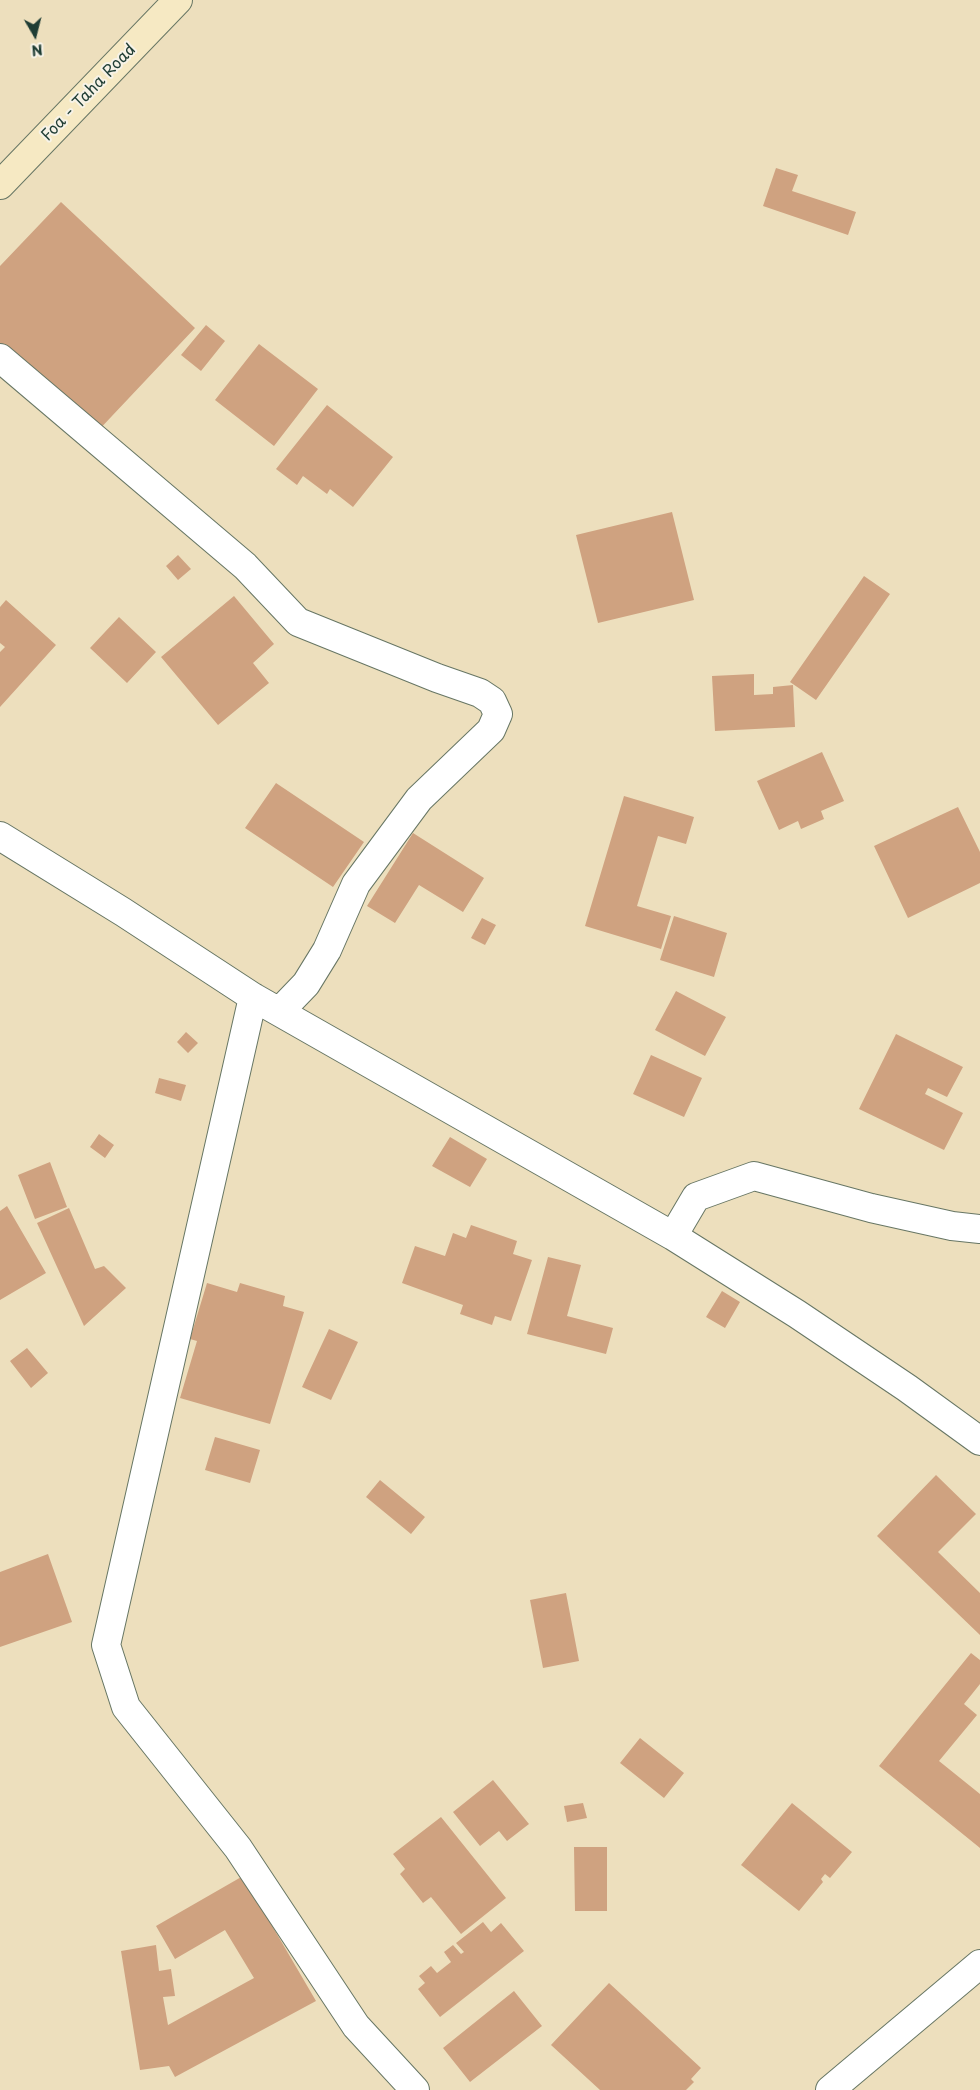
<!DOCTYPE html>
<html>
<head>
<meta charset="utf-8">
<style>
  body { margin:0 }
  #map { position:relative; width:980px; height:2090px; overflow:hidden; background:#eddfbd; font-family:"Playpen Sans",sans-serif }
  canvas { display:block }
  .north { position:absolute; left:10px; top:10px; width:50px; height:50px; -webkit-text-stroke:4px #f7f3e8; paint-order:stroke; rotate:172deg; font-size:14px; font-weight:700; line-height:20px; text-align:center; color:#1f3d34 }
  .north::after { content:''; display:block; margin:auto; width:18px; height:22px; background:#1f3d34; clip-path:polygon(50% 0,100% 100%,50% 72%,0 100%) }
</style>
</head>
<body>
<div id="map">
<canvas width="980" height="2090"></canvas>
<div class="north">N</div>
</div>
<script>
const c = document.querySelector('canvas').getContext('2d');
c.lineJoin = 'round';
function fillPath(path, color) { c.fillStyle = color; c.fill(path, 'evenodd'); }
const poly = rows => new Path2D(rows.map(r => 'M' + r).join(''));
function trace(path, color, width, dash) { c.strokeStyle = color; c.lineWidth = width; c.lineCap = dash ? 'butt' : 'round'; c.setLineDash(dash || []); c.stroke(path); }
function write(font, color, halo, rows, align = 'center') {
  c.font = font + ' "Playpen Sans",sans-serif'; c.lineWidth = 4; c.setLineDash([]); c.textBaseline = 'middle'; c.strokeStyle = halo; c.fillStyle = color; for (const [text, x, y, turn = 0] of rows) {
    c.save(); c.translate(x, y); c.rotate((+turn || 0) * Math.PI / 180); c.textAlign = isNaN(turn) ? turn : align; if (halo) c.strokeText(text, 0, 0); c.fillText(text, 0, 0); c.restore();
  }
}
const building = poly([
  [776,168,798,175,792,191,856,212,848,235,763,206],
  [61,202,195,328,95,434,0,345,0,266],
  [206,325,225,341,201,371,181,355],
  [259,344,318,389,274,446,215,400],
  [327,405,393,457,353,507,330,489,327,494,303,476,297,485,276,469],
  [672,512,694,600,598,623,576,535],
  [178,555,191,569,178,580,166,566],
  [864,576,890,594,816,700,790,682],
  [234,596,274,644,253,663,269,683,218,725,161,657],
  [6,600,56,645,0,707,0,652,5,647,0,643,0,607],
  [119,617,156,652,127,683,90,648],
  [754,674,754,695,773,694,773,687,793,685,795,727,715,731,712,676],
  [822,752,844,801,821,811,824,819,801,829,798,821,779,830,757,781],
  [276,783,364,842,333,887,245,828],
  [624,796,694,817,686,844,658,836,637,906,671,916,661,949,585,926],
  [958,807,980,852,980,883,908,918,874,846],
  [413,833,484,878,463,912,419,885,395,923,367,906],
  [674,916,727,933,714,977,660,960],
  [482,918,496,925,485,945,471,938],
  [676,991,726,1017,705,1056,655,1030],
  [186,1032,198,1043,188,1053,177,1042],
  [896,1034,963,1067,947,1097,928,1088,925,1094,963,1113,944,1150,859,1109],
  [651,1055,702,1078,684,1117,633,1094],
  [159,1078,186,1085,181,1101,155,1093],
  [99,1134,114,1145,105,1158,90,1147],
  [450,1137,487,1159,470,1187,432,1166],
  [50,1162,67,1207,35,1219,18,1175],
  [7,1206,46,1273,0,1300,0,1211],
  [69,1208,95,1269,104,1266,126,1288,84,1326,37,1223],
  [471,1225,517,1241,513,1254,532,1260,511,1321,495,1316,492,1325,460,1314,463,1305,402,1283,415,1246,445,1256,453,1233,466,1238],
  [548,1257,581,1265,567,1316,613,1328,606,1354,527,1334],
  [207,1283,237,1292,240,1283,285,1296,283,1306,304,1312,270,1424,180,1398,197,1341,190,1339],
  [722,1291,740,1302,725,1328,706,1317],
  [329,1329,358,1342,331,1400,302,1387],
  [27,1348,48,1373,31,1388,10,1361],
  [215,1437,260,1450,250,1483,205,1470],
  [936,1475,976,1514,938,1552,980,1593,980,1635,877,1536],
  [380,1480,425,1517,411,1534,366,1497],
  [48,1554,72,1622,0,1647,0,1572],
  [566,1593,579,1661,543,1668,530,1600],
  [971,1653,980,1660,980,1684,964,1704,977,1715,939,1761,980,1794,980,1848,879,1766],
  [640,1738,684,1773,664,1798,620,1763],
  [493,1780,529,1824,507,1841,499,1831,480,1846,453,1812],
  [583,1803,587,1818,567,1822,564,1806],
  [792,1803,852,1852,830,1878,825,1874,821,1879,823,1882,799,1911,741,1865],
  [441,1817,506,1898,461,1934,431,1897,423,1903,400,1874,405,1869,393,1854],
  [574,1847,607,1847,607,1911,575,1911],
  [243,1876,316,2001,175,2077,169,2066,140,2070,121,1951,156,1945,159,1971,171,1969,175,1996,163,1997,168,2025,254,1978,225,1930,175,1959,156,1926],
  [483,1922,491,1932,501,1923,524,1951,440,2017,418,1989,425,1983,419,1976,431,1966,437,1973,451,1962,444,1952,453,1945,461,1954,464,1952,456,1943],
  [609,1983,701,2068,691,2079,694,2082,686,2090,600,2090,551,2045],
  [514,1991,542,2026,470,2082,443,2048]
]);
const street = poly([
  [0,358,245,566,298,622,437,678,480,693,492,701,498,714,491,730,419,799,356,884,327,950,306,984,280,1011],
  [0,836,123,912,253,997,673,1236,797,1314,907,1388,980,1441],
  [253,997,106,1645,126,1707,238,1848,356,2026,415,2090],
  [673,1236,696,1197,754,1176,871,1208,952,1226,980,1229],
  [830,2090,980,1964]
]);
const secondary = poly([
  [0,185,178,0]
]);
const streetNames = [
  ["Foa - Taha Road",89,93,-46]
];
fillPath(building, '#cfa280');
trace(street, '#677664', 30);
trace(secondary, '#677664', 30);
trace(street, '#fff', 28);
trace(secondary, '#f6e9c3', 28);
write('16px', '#1f3d34', '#f7f3e8', streetNames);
</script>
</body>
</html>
